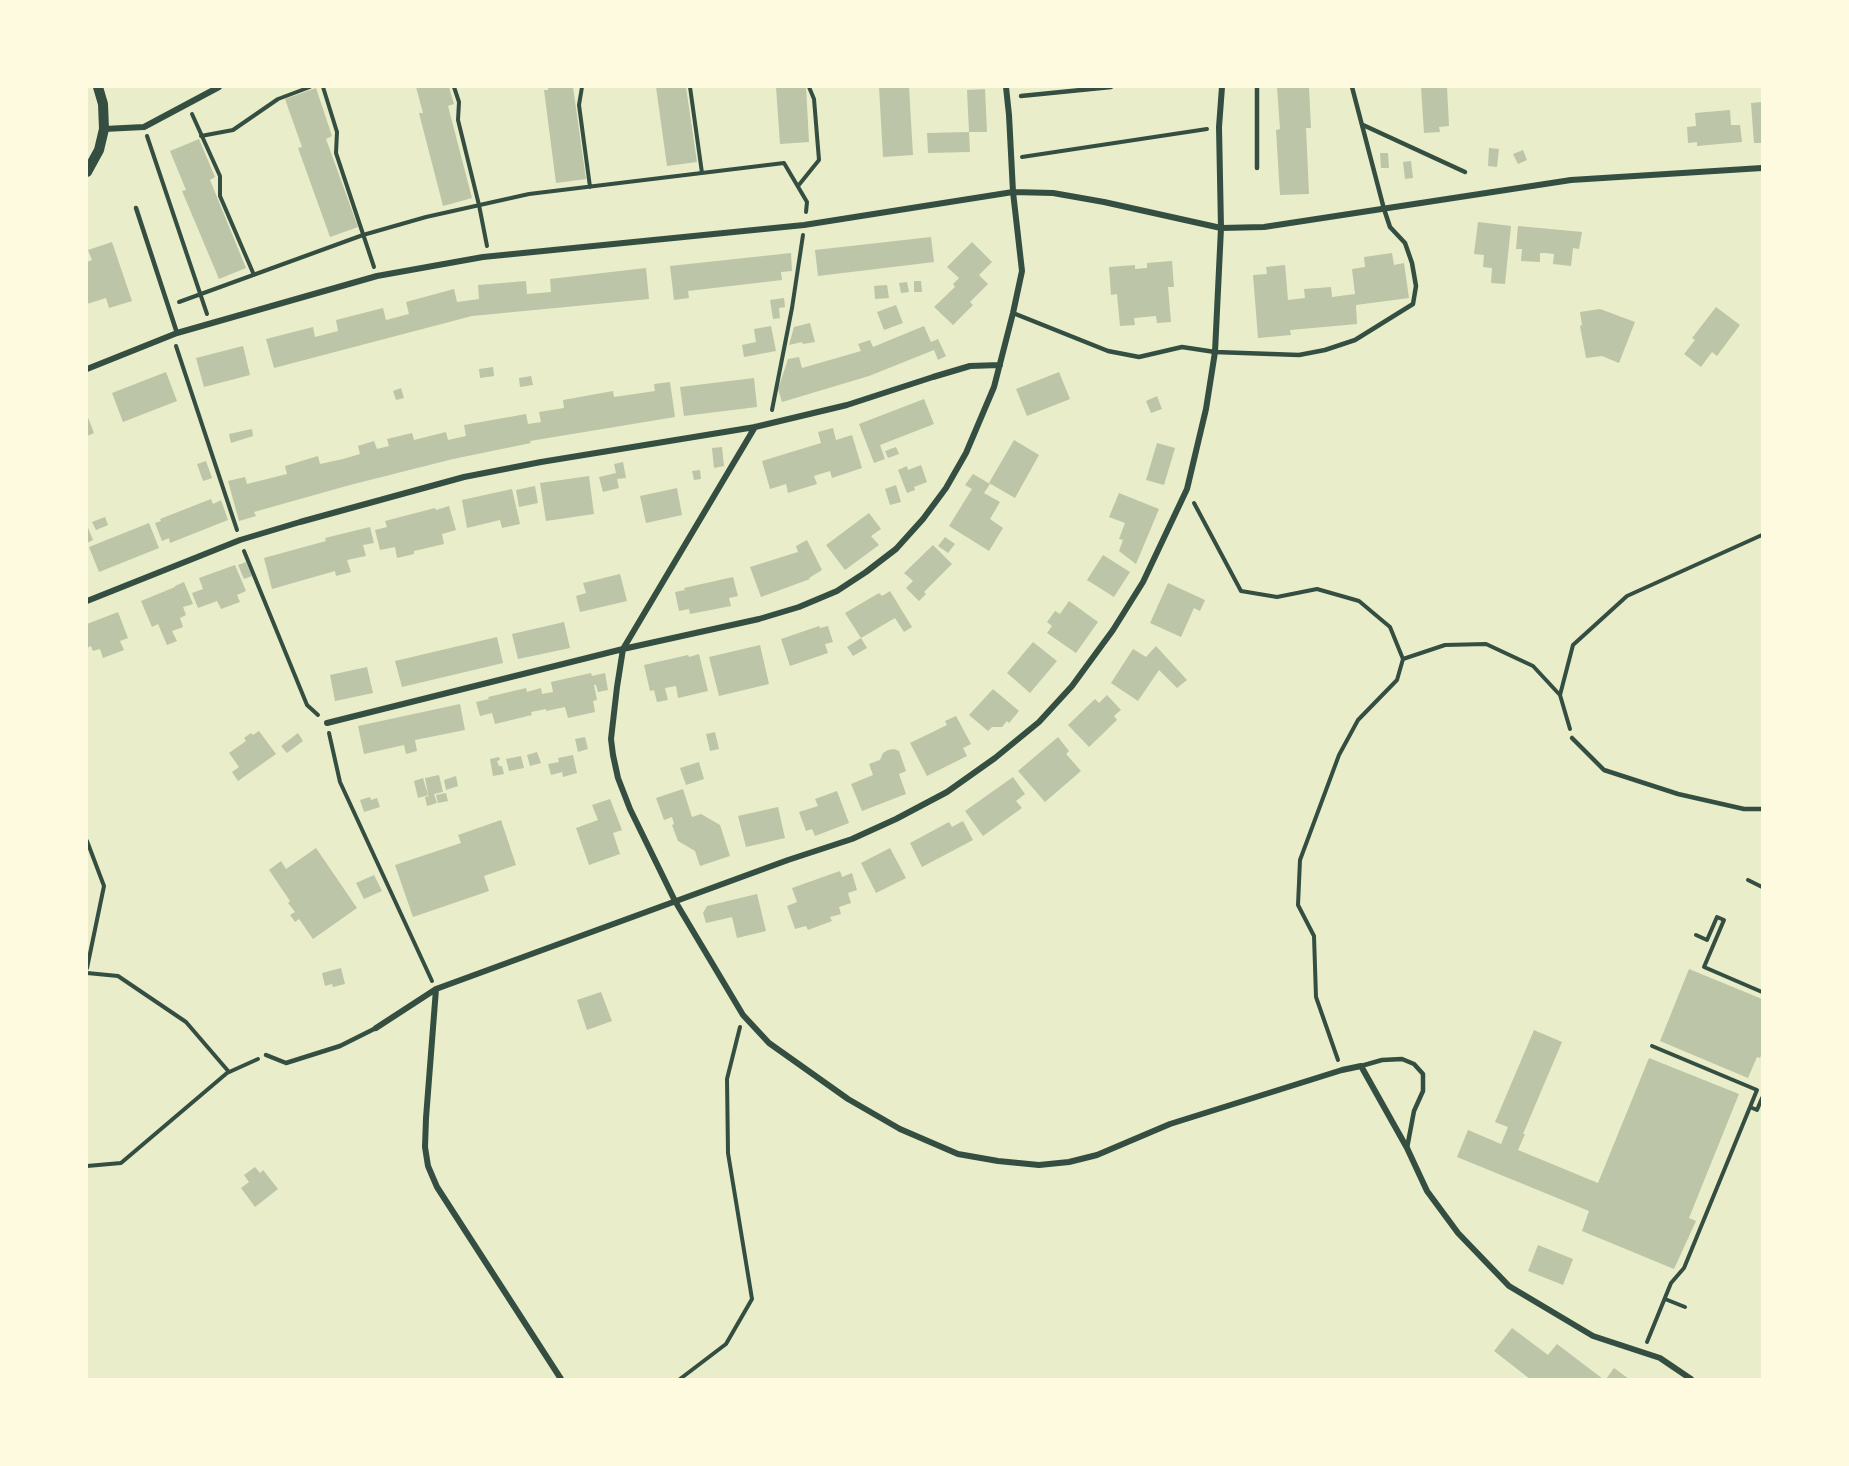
<!DOCTYPE html>
<html>
<head>
<meta charset="utf-8">
<style>
  body { margin:0 }
  #map { position:relative; width:1849px; height:1466px; overflow:hidden; background:#e9edc9; font-family:"Public Sans",sans-serif }
  canvas { display:block }
  .frame { position:absolute; inset:0; border:88px solid #fefae0; pointer-events:none }
</style>
</head>
<body>
<div id="map">
<canvas width="1849" height="1466"></canvas>
<div class="frame"></div>
</div>
<script>
const c = document.querySelector('canvas').getContext('2d');
c.lineJoin = 'round';
function fillPath(path, color) { c.fillStyle = color; c.fill(path, 'evenodd'); }
const poly = rows => new Path2D(rows.map(r => 'M' + r).join(''));
function trace(path, color, width, dash) { c.strokeStyle = color; c.lineWidth = width; c.lineCap = dash ? 'butt' : 'round'; c.setLineDash(dash || []); c.stroke(path); }
const building = poly([
  [416,87,449,87,454,104,448,106,472,198,443,206,419,113,423,113],
  [548,87,573,87,586,179,556,183,544,90,548,90],
  [656,87,686,87,697,162,667,166],
  [776,87,806,87,809,142,780,144],
  [879,87,909,87,913,155,883,157],
  [1277,87,1309,87,1311,128,1306,128,1309,194,1280,195,1276,130,1280,129],
  [1421,87,1447,87,1449,126,1439,127,1440,132,1424,133],
  [316,88,332,136,326,139,358,227,330,237,298,148,302,147,285,99],
  [985,89,987,132,969,132,967,90],
  [1762,102,1762,143,1754,143,1751,103],
  [1730,110,1731,125,1740,125,1742,142,1697,146,1697,142,1688,143,1687,127,1696,126,1695,113],
  [969,132,970,152,928,153,927,133],
  [199,139,215,177,210,180,246,268,219,279,182,191,186,190,170,151],
  [1489,148,1499,149,1497,167,1488,166],
  [1523,150,1527,160,1518,164,1513,154],
  [1380,153,1388,153,1389,168,1381,168],
  [1411,161,1413,178,1405,179,1403,162],
  [1478,222,1511,226,1505,284,1491,283,1492,268,1483,267,1484,255,1474,254],
  [1518,226,1582,232,1579,249,1573,248,1571,266,1553,264,1554,254,1545,253,1540,253,1540,262,1521,261,1522,249,1516,249],
  [931,237,934,262,818,276,815,250],
  [112,242,132,301,109,308,106,298,87,304,87,262,92,260,88,250],
  [972,242,992,262,979,275,988,284,970,302,973,305,953,325,934,307,955,287,953,284,959,278,947,267],
  [791,253,792,271,781,272,782,280,688,291,689,298,674,300,670,266],
  [1392,253,1394,265,1404,263,1409,298,1356,305,1357,324,1290,330,1291,335,1258,338,1253,275,1267,274,1266,267,1285,265,1288,300,1305,298,1304,289,1331,287,1332,297,1355,294,1352,269,1365,267,1364,257],
  [1172,261,1174,287,1168,287,1171,322,1157,323,1156,316,1134,318,1135,325,1120,326,1117,294,1111,295,1109,267,1135,265,1135,269,1147,268,1147,263],
  [646,268,649,299,472,316,274,368,266,339,313,327,315,337,338,331,336,320,383,308,386,320,409,314,406,302,454,289,457,302,479,299,478,285,526,281,527,294,551,292,550,279],
  [914,281,921,281,922,292,914,292],
  [907,282,909,292,901,293,899,283],
  [887,285,889,298,875,299,874,286],
  [784,298,785,307,779,308,780,318,773,319,770,300],
  [896,305,903,323,884,330,877,312],
  [1716,307,1740,325,1717,356,1712,352,1701,367,1684,354,1695,340,1692,338],
  [1600,309,1635,322,1619,363,1602,356,1586,358,1580,326,1582,325,1580,312],
  [810,323,815,342,803,344,802,342,789,345,794,327],
  [771,326,776,351,744,357,742,345,756,342,754,329],
  [924,326,931,342,938,339,946,356,938,360,934,350,869,376,782,402,778,389,788,359,799,357,802,368,861,351,858,344,870,340,873,347],
  [243,346,250,375,204,387,196,358],
  [493,367,494,376,480,378,479,369],
  [166,372,177,401,123,422,112,393],
  [1059,372,1070,399,1027,416,1016,389],
  [531,376,533,385,520,387,519,378],
  [754,378,757,407,684,416,680,387],
  [670,382,675,417,530,441,531,443,453,459,350,485,254,512,256,516,239,521,228,481,245,477,247,484,287,474,285,466,318,456,320,464,343,459,360,454,358,446,374,441,377,449,389,446,387,439,412,433,414,440,446,432,448,440,466,436,464,425,526,414,528,424,541,422,539,412,564,408,563,400,613,391,614,397,655,391,654,384],
  [401,388,404,398,396,400,393,391],
  [1157,396,1162,409,1151,413,1146,401],
  [924,399,934,424,880,445,885,459,874,463,859,424],
  [87,415,94,433,87,436],
  [833,428,836,440,852,435,862,468,832,478,830,471,814,476,817,484,788,493,786,484,770,489,762,461,821,443,818,432],
  [252,429,253,436,231,443,229,434],
  [1014,440,1039,455,1015,498,989,483],
  [1157,443,1175,448,1164,485,1146,480],
  [722,447,724,466,714,468,712,448],
  [896,447,899,454,888,458,885,451],
  [206,461,212,478,203,481,197,464],
  [623,462,626,478,617,479,619,488,603,492,599,477,616,473,614,464],
  [921,465,927,482,914,487,915,490,907,493,898,470,907,466,908,470],
  [700,470,701,479,694,480,692,471],
  [973,474,990,484,984,493,1000,502,990,519,1003,528,989,551,949,526,972,489,965,485],
  [589,476,594,514,546,521,540,483],
  [896,485,901,502,890,505,885,489],
  [535,486,538,503,519,507,516,490],
  [677,488,682,515,646,523,640,496],
  [512,489,520,524,502,528,500,520,467,528,462,500],
  [1119,493,1159,509,1136,564,1119,551,1123,540,1119,539,1125,523,1109,517],
  [211,499,213,504,221,500,228,520,170,543,169,538,162,541,155,523,161,521,160,519],
  [449,506,456,530,442,534,444,544,414,551,414,554,397,558,395,547,380,550,375,530,387,527,385,521,435,508,436,510],
  [869,513,881,529,871,536,879,545,845,570,826,545],
  [105,517,108,525,96,530,92,522],
  [149,523,159,548,99,572,89,547],
  [87,525,93,540,87,543],
  [370,527,374,543,363,545,366,556,347,560,351,572,336,576,335,571,272,589,264,558,326,541,325,538],
  [945,537,955,544,948,553,938,546],
  [807,540,822,570,809,578,810,579,761,597,750,567,798,552,796,546],
  [933,545,952,564,924,592,926,594,919,601,906,588,913,581,904,573],
  [1103,555,1130,572,1114,597,1087,580],
  [246,562,252,576,244,579,238,565],
  [235,565,246,591,237,595,240,602,221,609,217,601,198,608,192,593,203,589,199,578],
  [620,574,627,601,580,612,576,596,586,593,583,583],
  [733,577,738,596,729,598,731,606,690,614,689,609,679,611,675,592,685,590,684,588],
  [184,582,193,604,183,607,186,615,180,618,183,627,172,631,177,641,167,645,158,624,152,627,141,601,175,587,175,586],
  [1168,583,1205,600,1200,611,1194,608,1181,637,1150,623],
  [890,591,912,627,904,632,895,618,861,638,845,613,879,593,882,596],
  [1069,601,1098,622,1076,653,1047,633,1052,626,1047,622,1055,611,1060,614],
  [118,612,128,638,120,641,124,650,103,658,100,649,93,651,91,646,87,648,87,624],
  [564,622,570,648,518,659,512,634],
  [819,626,820,628,828,626,833,642,825,644,828,653,790,666,781,639],
  [497,637,503,663,402,687,395,661],
  [861,638,867,648,853,656,847,647],
  [1033,642,1057,661,1030,693,1007,673],
  [760,645,769,684,719,696,709,657],
  [1156,646,1187,680,1177,688,1159,670,1138,701,1111,683,1133,649,1146,657],
  [699,654,708,691,678,698,676,686,665,688,668,700,657,702,654,690,650,691,644,665,688,655,689,657],
  [367,667,373,693,335,701,330,675],
  [591,673,592,676,605,673,608,690,598,692,596,685,594,685,597,700,593,701,595,712,568,718,565,707,546,711,546,709,531,712,532,715,495,724,492,713,480,716,476,702,489,699,488,697,526,688,527,692,541,688,542,694,553,692,551,682],
  [993,689,1019,711,1009,723,1007,721,1002,727,992,727,988,731,969,715],
  [1107,695,1121,710,1114,716,1117,720,1089,747,1068,725,1095,699,1099,703],
  [460,704,465,730,415,740,417,751,406,754,404,745,364,754,358,726],
  [956,716,971,744,963,748,967,756,927,776,910,743,947,725,945,721],
  [259,731,276,754,238,781,232,772,239,767,229,753,246,741,244,738,251,733,253,735],
  [715,732,719,749,710,751,706,734],
  [298,733,303,741,287,753,281,746],
  [585,737,588,749,578,752,575,739],
  [1058,737,1069,751,1066,754,1081,771,1045,802,1018,771],
  [894,749,899,751,906,771,899,774,906,794,862,811,851,784,873,775,869,764,880,760,883,753,888,750],
  [537,752,541,763,530,766,527,755],
  [573,755,577,773,563,777,562,772,551,775,548,764,559,762,558,758],
  [521,756,524,768,509,771,506,759],
  [499,757,500,760,497,761,499,766,502,766,504,774,493,776,490,759],
  [699,762,704,779,686,785,680,768],
  [439,775,443,792,434,794,437,803,427,806,425,797,428,796,429,799,425,778],
  [456,776,458,786,446,790,444,780],
  [1013,777,1025,794,1016,801,1022,808,983,836,965,811],
  [423,778,428,795,418,798,414,781],
  [683,789,692,817,701,814,720,825,730,856,700,866,695,851,678,841,672,825,674,824,672,817,664,820,656,798],
  [837,791,849,823,815,836,812,829,806,831,799,812,818,806,815,799],
  [446,793,448,801,438,803,436,795],
  [370,797,371,800,377,798,380,807,364,812,360,800],
  [610,799,622,830,613,833,620,854,589,865,576,828,598,820,592,805],
  [778,807,785,838,746,847,738,816],
  [501,820,516,865,484,876,489,891,413,917,395,865,461,843,458,835],
  [963,821,973,840,922,867,910,843,949,822,952,827],
  [316,848,357,908,313,939,299,919,295,922,290,915,295,912,288,903,290,901,269,870,281,861,286,869],
  [890,848,906,878,876,893,861,863],
  [840,871,842,877,852,873,857,890,848,893,851,903,839,907,841,914,830,917,832,921,808,930,806,926,795,929,787,906,797,902,792,888],
  [374,875,382,891,364,899,356,883],
  [757,894,766,931,737,938,732,917,706,923,703,913,707,906],
  [341,968,345,984,333,987,332,984,325,986,322,973],
  [1689,969,1762,999,1762,1053,1760,1058,1757,1057,1748,1078,1660,1041],
  [601,992,612,1021,587,1030,577,1000],
  [1534,1030,1562,1042,1523,1134,1525,1134,1518,1150,1598,1183,1649,1058,1739,1094,1689,1218,1696,1221,1674,1269,1582,1231,1589,1211,1457,1157,1468,1130,1501,1144,1508,1127,1495,1122],
  [255,1167,260,1173,263,1170,278,1189,255,1207,241,1188,249,1182,244,1175],
  [1538,1245,1573,1259,1563,1285,1528,1271],
  [1512,1328,1548,1355,1557,1344,1603,1379,1530,1379,1494,1351],
  [1614,1368,1629,1379,1606,1379]
]);
const path = poly([
  [323,87,337,132,336,153,374,267],
  [454,87,459,102,458,120,479,205,487,246],
  [582,87,579,105,590,187],
  [690,87,702,173],
  [192,114,220,176,220,196,254,275],
  [147,136,207,314],
  [201,136,233,130,278,99,310,87],
  [1022,157,1207,129],
  [798,186,819,160,814,99,809,87],
  [179,302,363,235,426,217,529,194,784,163,807,202,806,212],
  [176,346,237,530],
  [772,410,792,308,803,235],
  [1194,503,1241,591,1277,597,1317,589,1359,601,1390,627,1403,659,1397,680,1358,720,1339,755,1300,860,1298,905,1314,936,1316,997,1338,1060],
  [244,551,307,705,318,715],
  [1403,659,1445,645,1486,644,1533,666,1559,694],
  [1570,729,1560,695,1573,645,1627,596,1762,535],
  [329,733,340,782,432,981],
  [87,841,104,886,87,968],
  [1748,880,1762,887],
  [1696,935,1707,940,1717,917,1724,920,1704,967,1762,992],
  [87,973,118,976,186,1022,229,1072],
  [1750,1107,1757,1110,1762,1098],
  [87,1166,121,1163,227,1073,258,1059],
  [1665,1299,1685,1307],
  [1647,1342,1671,1283,1684,1268,1757,1090,1652,1046],
  [680,1379,726,1344,752,1299,728,1153,727,1079,740,1027]
]);
const service = poly([
  [1257,87,1257,168],
  [1021,96,1111,87],
  [1363,125,1465,172],
  [136,208,177,333],
  [1013,313,1108,351,1139,357,1182,347,1215,352,1299,355,1325,350,1355,340,1413,304,1416,286,1412,263,1405,243,1390,227,1384,209,1352,87],
  [1572,738,1604,770,1678,794,1744,809,1762,809],
  [266,1055,286,1063,340,1046,376,1028],
  [1361,1066,1382,1060,1402,1059,1414,1064,1423,1074,1423,1091,1414,1111,1407,1148]
]);
const minor = poly([
  [104,129,144,127,219,87],
  [87,369,177,333,377,276,483,257,804,225,1013,192,1053,193,1104,202,1221,228,1264,227,1571,180,1762,168],
  [755,427,623,649,617,687,611,739,613,755,618,778,630,809,675,901,743,1015,769,1043,848,1099,900,1129,958,1154,998,1161,1039,1165,1069,1162,1097,1155,1170,1124,1342,1070,1361,1066,1407,1148,1427,1191,1458,1233,1509,1286,1593,1336,1660,1358,1691,1379],
  [87,601,240,540,300,522,464,477,541,462,755,427,847,405,933,377,970,366,1000,365],
  [327,723,623,649,759,619,799,607,837,591,866,572,896,549,923,519,946,488,966,453,994,387,1013,313,1022,271,1013,192,1009,115,1006,87],
  [436,989,426,1118,425,1147,428,1166,437,1187,561,1379],
  [376,1028,436,989,788,860,852,839,896,819,947,792,995,758,1039,722,1072,686,1113,630,1143,582,1187,489,1206,409,1215,352,1221,228,1219,127,1222,87]
]);
const tertiary = poly([
  [87,172,99,150,104,129,103,104,98,87]
]);
fillPath(building, '#bcc5a7');
trace(path, '#344e41', 4);
trace(service, '#344e41', 4.5);
trace(minor, '#344e41', 6);
trace(tertiary, '#344e41', 10);
</script>
</body>
</html>
